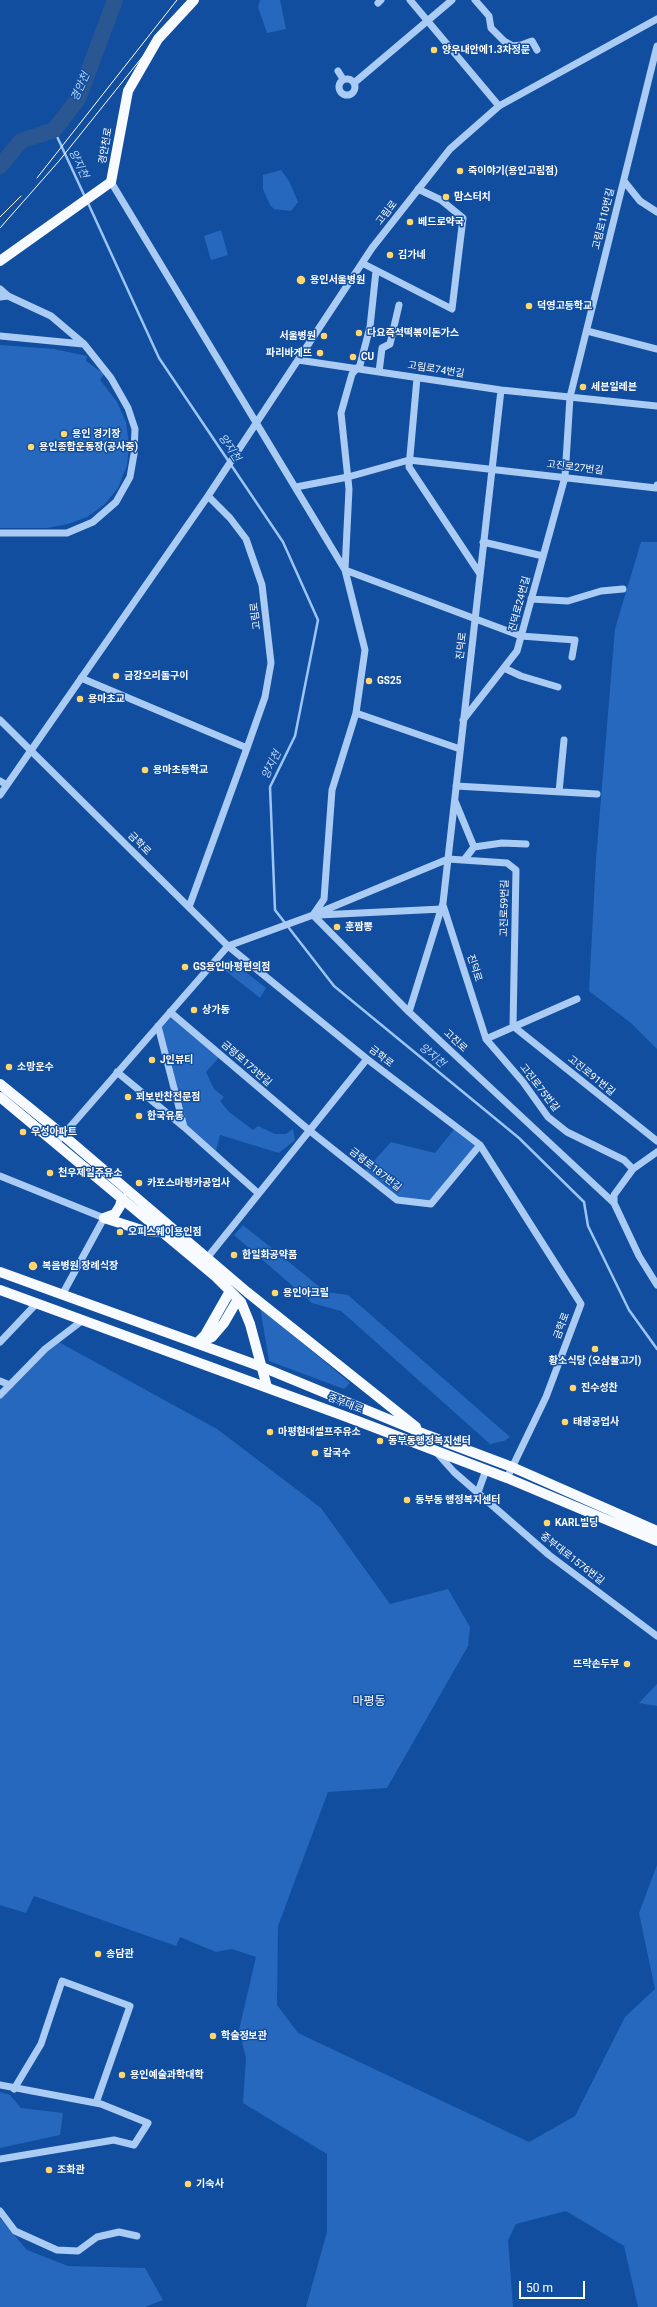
<!DOCTYPE html>
<html>
<head>
<meta charset="utf-8">
<style>
  body { margin:0 }
  #map { position:relative; width:657px; height:2307px; overflow:hidden; background:#124e9f; font-family:Roboto,sans-serif }
  canvas { display:block }
  .scale { position:absolute; left:519px; top:2281px; width:66px; height:18px; box-sizing:border-box; border:2px solid #fff; border-top:0; padding-left:5px; font-size:12px; line-height:14px; white-space:nowrap; color:#fff; -webkit-text-stroke:3px #124e9f; paint-order:stroke }
</style>
</head>
<body>
<div id="map">
<canvas width="657" height="2307"></canvas>
<div class="scale">50 m</div>
</div>
<script>
const c = document.querySelector('canvas').getContext('2d');
c.lineJoin = 'round';
function fillPath(path, color) { c.fillStyle = color; c.fill(path, 'evenodd'); }
const poly = rows => new Path2D(rows.map(r => 'M' + r).join(''));
function trace(path, color, width, dash) { c.strokeStyle = color; c.lineWidth = width; c.lineCap = dash ? 'butt' : 'round'; c.setLineDash(dash || []); c.stroke(path); }
function write(font, color, halo, rows, align = 'center') {
  c.font = font + ' Roboto,"Noto Sans KR",sans-serif'; c.lineWidth = 3; c.setLineDash([]); c.textBaseline = 'middle'; c.strokeStyle = halo; c.fillStyle = color; for (const [text, x, y, turn = 0] of rows) {
    c.save(); c.translate(x, y); c.rotate((+turn || 0) * Math.PI / 180); c.textAlign = isNaN(turn) ? turn : align; if (halo) c.strokeText(text, 0, 0); c.fillText(text, 0, 0); c.restore();
  }
}
const green = poly([
  [260,0,280,0,286,29,267,33,258,7],
  [281,170,289,181,298,202,291,211,274,209,270,205,263,189,263,175],
  [221,230,228,255,211,260,204,236],
  [0,345,54,349,87,356,86,361,104,374,100,380,117,402,126,422,129,445,127,465,118,488,105,504,87,517,68,524,47,528,0,528],
  [641,542,657,542,657,1049,631,1023,589,991,596,859,615,629],
  [229,959,266,988,260,998,222,968],
  [170,1012,221,1055,206,1072,214,1089,224,1097,220,1101,229,1112,253,1130,258,1126,275,1134,286,1134,293,1129,295,1140,279,1153,220,1135,215,1155,184,1127,158,1026],
  [456,1127,480,1145,431,1204,397,1200,363,1173,391,1142,435,1153],
  [243,1225,326,1292,348,1295,510,1437,504,1441,490,1444,341,1311,312,1303,234,1235],
  [260,1307,350,1383,344,1389,269,1361],
  [55,1340,217,1429,321,1508,390,1604,448,1589,470,1627,468,1646,387,1788,328,1792,278,1926,277,2005,298,2033,529,2142,575,2116,625,2017,655,1989,639,1913,657,1865,657,2307,638,2307,624,2246,566,2211,516,2224,508,2240,513,2307,306,2307,327,2232,327,2154,243,2103,246,2058,239,2030,256,1957,232,1949,216,1952,180,1937,176,1946,34,1896,26,1913,0,1905,0,1397],
  [657,1684,657,1706,639,1703],
  [0,2092,10,2095,21,2108,63,2113,60,2135,0,2148],
  [0,2218,27,2250,68,2266,145,2268,163,2300,145,2307,0,2307]
]);
const stream = poly([
  [54,130,85,197],
  [88,203,159,358,283,542,318,620,295,736,270,787,275,910,334,986,519,1138,584,1202,588,1226,629,1310,657,1349]
]);
const river = poly([
  [0,166,21,141,54,130,78,99,115,0]
]);
const minor = poly([
  [410,0,499,106],
  [475,0,489,16,491,28,504,41,513,46,521,45,532,41,537,50],
  [378,3,381,0],
  [338,71,343,79],
  '339 87a8 8 0 1 1 16 0a8 8 0 1 1-16 0Z',
  [354,83,452,0],
  [624,181,640,201,657,212],
  [111,182,345,570,365,650,356,713,332,790,324,899,313,915],
  [362,263,452,309,463,218,441,200,418,189],
  [376,271,370,327,360,365,352,374,341,413,349,489,345,570,521,636,575,640,572,657],
  [0,289,8,296,0,297],
  [587,331,657,349],
  [0,336,83,344],
  [298,360,501,390,657,406],
  [379,372,382,348,390,344,399,305],
  [417,378,409,467,480,574],
  [296,487,348,477,409,460,656,488,657,485],
  [208,496,230,518,246,539,262,585,271,663,265,697,247,748],
  [0,533,67,533,93,522,116,502,130,477,134,454,135,429,128,408,111,378,84,344,51,316,8,296],
  [483,542,543,556],
  [531,599,568,601,601,591,623,589],
  [504,668,521,676,558,687],
  [81,678,247,748,189,907],
  [356,713,460,749],
  [0,720,228,946,367,1059,480,1145,581,1304,546,1397,507,1478],
  [463,720,517,651,565,477,570,397,657,46],
  [0,781,7,785],
  [456,786,597,794],
  [559,792,564,740],
  [0,795,208,496,372,248,450,149,499,106,657,19],
  [455,801,474,847,464,860],
  [474,847,502,843,526,844],
  [443,905,486,1039,523,1082,548,1117,567,1132,624,1160,633,1169,614,1195,614,1203],
  [313,915,409,1012,614,1203,639,1256,657,1285],
  [319,915,442,909],
  [170,1012,310,1131,397,1200,431,1204,480,1145],
  [409,1012,443,903,501,390],
  [486,1039,577,999],
  [117,1072,184,1127,158,1026],
  [184,1127,258,1193],
  [56,1143,228,946,313,915,448,859,507,863,516,870,513,1026,657,1141],
  [633,1169,657,1152],
  [0,1176,104,1218,62,1295],
  [207,1258,367,1059],
  [0,1342,37,1303],
  [0,1381,10,1385],
  [0,1395,45,1349,83,1320],
  [436,1452,454,1472,549,1555,657,1636],
  [478,1492,486,1470],
  [0,2085,101,2104,148,2123,134,2145,114,2140,0,2159],
  [14,2089,41,2044,62,1981,130,2006,96,2103],
  [0,2211,15,2231,57,2250,78,2251,97,2237,119,2232,137,2236]
]);
const major = poly([
  [0,261,111,182,128,91,158,39,194,0],
  [0,1084,63,1135,247,1292,416,1427],
  [0,1097,216,1277,241,1302,250,1324,267,1387],
  [122,1198,120,1206,115,1214,104,1218,145,1231,163,1232],
  [0,1272,262,1367,427,1435,512,1467,657,1531],
  [0,1290,347,1417,507,1478,657,1541],
  [200,1340,205,1335,230,1291],
  [197,1343,212,1337,224,1323,238,1299]
]);
const tram = poly([
  [37,178,177,0],
  [0,217,21,196],
  [0,228,59,161,188,0]
]);
const markers = [
  [434,50,4,"#ffd76d"],
  [460,171,4,"#ffd76d"],
  [446,197,4,"#ffd76d"],
  [410,222,4,"#ffd76d"],
  [390,255,4,"#ffd76d"],
  [301,280,5,"#ffd76d"],
  [529,306,4,"#ffd76d"],
  [359,333,4,"#ffd76d"],
  [324,336,4,"#ffd76d"],
  [320,353,4,"#ffd76d"],
  [353,357,4,"#ffd76d"],
  [583,387,4,"#ffd76d"],
  [64,434,4,"#ffd76d"],
  [31,447,4,"#ffd76d"],
  [116,676,4,"#ffd76d"],
  [369,681,4,"#ffd76d"],
  [80,699,4,"#ffd76d"],
  [145,770,4,"#ffd76d"],
  [337,927,4,"#ffd76d"],
  [185,967,4,"#ffd76d"],
  [194,1010,4,"#ffd76d"],
  [152,1060,4,"#ffd76d"],
  [9,1067,4,"#ffd76d"],
  [128,1097,4,"#ffd76d"],
  [139,1116,4,"#ffd76d"],
  [23,1132,4,"#ffd76d"],
  [50,1173,4,"#ffd76d"],
  [139,1183,4,"#ffd76d"],
  [120,1232,4,"#ffd76d"],
  [234,1255,4,"#ffd76d"],
  [33,1266,5,"#ffd76d"],
  [275,1293,4,"#ffd76d"],
  [595,1349,4,"#ffd76d"],
  [573,1388,4,"#ffd76d"],
  [565,1422,4,"#ffd76d"],
  [270,1432,4,"#ffd76d"],
  [380,1441,4,"#ffd76d"],
  [315,1453,4,"#ffd76d"],
  [407,1500,4,"#ffd76d"],
  [547,1523,4,"#ffd76d"],
  [627,1664,4,"#ffd76d"],
  [98,1954,4,"#ffd76d"],
  [213,2036,4,"#ffd76d"],
  [122,2075,4,"#ffd76d"],
  [49,2170,4,"#ffd76d"],
  [188,2184,4,"#ffd76d"]
];
const poiNames = [
  ["양우내안에1.3차정문",442,50],
  ["죽이야기(용인고림점)",468,171],
  ["맘스터치",454,197],
  ["베드로약국",418,222],
  ["김가네",398,255],
  ["용인서울병원",310,280],
  ["덕영고등학교",537,306],
  ["다요즉석떡볶이돈가스",367,333],
  ["서울병원",316,336,"right"],
  ["파리바게뜨",312,353,"right"],
  ["CU",361,357],
  ["세븐일레븐",591,387],
  ["용인 경기장",72,434],
  ["용인종합운동장(공사중)",39,447],
  ["금강오리돌구이",124,676],
  ["GS25",377,681],
  ["용마초교",88,699],
  ["용마초등학교",153,770],
  ["훈짬뽕",345,927],
  ["GS용인마평편의점",193,967],
  ["상가동",202,1010],
  ["J인뷰티",160,1060],
  ["소망운수",17,1067],
  ["꾀보반찬전문점",136,1097],
  ["한국유통",147,1116],
  ["우성아파트",31,1132],
  ["천우제일주유소",58,1173],
  ["카포스마평카공업사",147,1183],
  ["오피스웨이용인점",128,1232],
  ["한일화공약품",242,1255],
  ["복음병원 장례식장",42,1266],
  ["용인아크릴",283,1293],
  ["황소식당 (오삼불고기)",595,1361,"center"],
  ["진수성찬",581,1388],
  ["태광공업사",573,1422],
  ["마평현대셀프주유소",278,1432],
  ["동부동행정복지센터",388,1441],
  ["칼국수",323,1453],
  ["동부동 행정복지센터",415,1500],
  ["KARL빌딩",555,1523],
  ["뜨락손두부",619,1664,"right"],
  ["송담관",106,1954],
  ["학술정보관",221,2036],
  ["용인예술과학대학",130,2075],
  ["조화관",57,2170],
  ["기숙사",196,2184]
];
const streetNames = [
  ["경안천로",106,146,-80],
  ["고림로",387,213,-52],
  ["고림로110번길",604,219,-76],
  ["고림로74번길",436,370,9],
  ["고진로27번길",575,468,7],
  ["진덕로24번길",520,604,-75],
  ["고림로",256,616,-97],
  ["진덕로",462,646,-84],
  ["금학로",139,844,45],
  ["고진로59번길",505,908,-89],
  ["진덕로",474,968,72],
  ["고진로",455,1041,43],
  ["금학로",381,1057,38],
  ["금령로173번길",246,1064,41],
  ["고진로91번길",591,1076,39],
  ["고진로75번길",539,1088,52],
  ["금령로187번길",375,1170,38],
  ["금학로",562,1326,-70],
  ["중부대로",345,1404,21],
  ["중부대로1576번길",572,1559,38]
];
const waterNames = [
  ["경안천",81,87,-66],
  ["양지천",78,164,65],
  ["양지천",229,448,56],
  ["양지천",272,765,-64],
  ["양지천",432,1056,40]
];
const quarterNames = [
  ["마평동",369,1702]
];
fillPath(green, '#2568bd');
trace(stream, '#9cc5f7', 2.5);
trace(river, '#2a5692', 16);
trace(minor, '#aacbf4', 7);
trace(major, '#f7faff', 10);
trace(tram, '#fff', 1);
for (const [x, y, r, color] of markers) { const dot = new Path2D(); dot.arc(x, y, r, 0, 2 * Math.PI); c.fillStyle = color; c.fill(dot); trace(dot, '#124e9f', 1.5); }
write('bold 10px', '#fff', '#124e9f', poiNames, 'left');
write('10px', '#fff', '#124e9f', streetNames);
write('italic 11px', '#b7d5fb', '#124e9f', waterNames);
write('12px', '#fff', '#124e9f', quarterNames);
</script>
</body>
</html>
